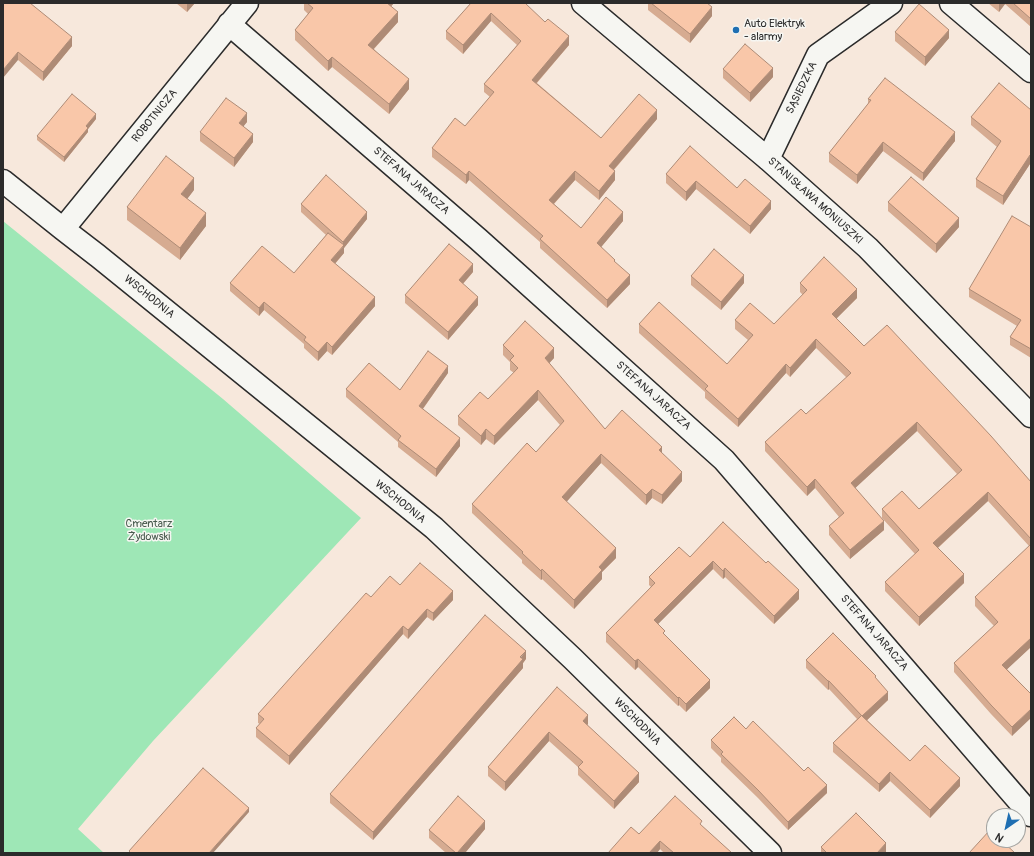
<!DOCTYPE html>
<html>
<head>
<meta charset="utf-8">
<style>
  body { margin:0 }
  #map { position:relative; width:1034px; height:856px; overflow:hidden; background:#f7e8dc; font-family:Pangolin,sans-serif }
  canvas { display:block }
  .frame { position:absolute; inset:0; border:4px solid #2b2b2b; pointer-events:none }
  .north { position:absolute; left:986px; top:808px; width:40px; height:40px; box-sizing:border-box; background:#f6f6f2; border:1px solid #a5a5a2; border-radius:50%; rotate:214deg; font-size:11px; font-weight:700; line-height:16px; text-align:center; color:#2b2b2b }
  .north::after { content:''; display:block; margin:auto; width:14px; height:18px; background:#1f6fb2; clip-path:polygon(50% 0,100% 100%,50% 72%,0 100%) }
</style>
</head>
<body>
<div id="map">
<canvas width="1034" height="856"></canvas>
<div class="frame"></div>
<div class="north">N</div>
</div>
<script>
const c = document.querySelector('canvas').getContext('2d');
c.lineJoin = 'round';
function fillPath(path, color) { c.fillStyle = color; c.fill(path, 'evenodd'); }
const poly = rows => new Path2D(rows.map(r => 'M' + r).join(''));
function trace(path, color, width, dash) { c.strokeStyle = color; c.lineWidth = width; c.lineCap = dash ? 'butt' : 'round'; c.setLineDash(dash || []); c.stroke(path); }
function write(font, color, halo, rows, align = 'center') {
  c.font = font + ' Pangolin,sans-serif'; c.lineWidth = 3; c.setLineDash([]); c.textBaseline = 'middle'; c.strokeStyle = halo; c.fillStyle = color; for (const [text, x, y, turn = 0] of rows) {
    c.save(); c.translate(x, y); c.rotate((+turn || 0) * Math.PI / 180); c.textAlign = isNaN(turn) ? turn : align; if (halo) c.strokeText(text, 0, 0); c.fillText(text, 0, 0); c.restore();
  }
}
const green = poly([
  [3,221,223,399,361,518,153,741,78,829,104,853,3,853]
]);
const street = poly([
  [583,3,768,159,868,248,1031,416],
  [951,3,1031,71],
  [229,24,478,239,724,460,1031,815],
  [768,159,818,55,891,3],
  [3,181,63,229,98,256,434,528,573,659,770,853],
  [63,229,247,3]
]);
const wall = poly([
  [3,3,72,46,43,81,18,60],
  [176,3,195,3,187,12],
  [304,3,394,3,391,6,398,22,374,49,409,89,389,114,332,67,328,71,295,40,295,30,308,14,304,10],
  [471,3,569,45,537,83,601,138,657,119,614,170,615,180,599,200,575,180,554,204,581,228,623,221,601,247,615,262,630,284,607,308,540,248,540,242,469,180,466,184,432,157,432,148,465,126,490,97,484,92,484,84,517,45,491,21,463,54,446,39,446,31],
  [648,3,707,3,712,16,690,43,648,10],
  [988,3,1031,3,1031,27,1005,4,999,12],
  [895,32,949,38,925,66,895,41],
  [723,69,773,77,750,102,723,78],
  [868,99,955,141,923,181,883,151,857,184,829,162,829,153,868,104],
  [1031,110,1031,164,1030,164,1003,205,976,187,976,179,997,147,971,125,971,117],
  [96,119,88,129,88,132,64,162,37,140,37,136],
  [247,122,243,126,253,142,234,167,200,141,200,132],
  [666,174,737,188,771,209,750,234,696,189,686,201,666,183],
  [194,190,187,199,206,226,180,260,127,220,127,207],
  [888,202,959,227,936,253,888,211],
  [301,204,367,219,344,248,344,253,335,264,375,306,332,355,327,351,318,361,304,348,304,344,264,310,259,316,230,291,230,283,294,273,326,235,301,212],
  [1031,227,1031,358,1010,345,1010,337,1017,326,969,297,969,289],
  [473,272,463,284,478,305,448,340,405,303,405,295],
  [691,276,744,283,721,310,691,285],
  [800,283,857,298,836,319,864,346,1031,482,1031,647,1007,669,1031,694,1012,736,991,714,954,672,954,663,994,626,975,606,975,597,1029,546,988,501,938,548,964,583,919,626,885,591,885,582,915,554,882,518,882,509,919,509,957,474,917,431,855,488,884,530,850,559,829,535,829,526,839,517,815,488,807,496,765,451,765,442,806,414,847,378,816,348,790,377,786,373,738,427,705,398,705,392,639,333,639,324,727,364,748,340,735,329,735,320,774,324,803,295,800,292],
  [503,345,554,358,549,363,605,429,662,453,682,481,662,504,652,498,646,505,601,463,566,502,616,558,602,572,602,579,574,609,542,579,541,580,522,563,522,560,472,513,472,504,536,452,560,425,538,400,494,445,486,439,481,445,458,425,458,416,488,399,514,373,510,370,510,362,503,355],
  [448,373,423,409,460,446,436,477,398,447,398,442,346,397,346,389,400,390],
  [723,522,799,599,774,624,725,577,723,579,713,569,658,624,665,636,710,688,686,712,679,705,678,706,638,667,635,670,606,642,606,633,651,587,649,585,649,577,690,557],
  [400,585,453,600,433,621,427,617,408,639,403,634,289,765,256,737,256,728,260,724,258,723,258,714,371,597],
  [526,659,523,663,523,668,373,840,330,803,330,794],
  [806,660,876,679,888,700,867,720,910,761,960,786,930,818,890,781,879,792,833,752,833,743,857,719,829,689,828,690,806,668],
  [557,687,588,724,587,725,639,782,614,809,578,775,578,767,549,741,505,791,488,776,488,767],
  [746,729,804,771,827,793,788,830,758,798,721,762,721,758,711,748,711,740],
  [702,826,732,853,664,853,660,849,657,853,608,853,639,834],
  [485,829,465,853,446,853,429,838,429,830],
  [821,847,886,852,885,853,821,853]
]);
const shadedWall = poly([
  [187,3,195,3,187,12],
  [386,3,394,3,386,12],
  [1000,3,1005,3,1005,4,999,12,999,4],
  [712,7,712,16,690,43,690,34],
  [398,12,398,22,368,55,368,45],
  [491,13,491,21,463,54,463,45],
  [949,30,949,38,925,66,925,57],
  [569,36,569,45,532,88,532,80],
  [72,37,72,46,43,81,43,72],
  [18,52,18,60,3,78,3,70],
  [332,57,332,67,328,71,328,61],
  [773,68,773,77,750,102,750,93],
  [409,79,409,89,389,114,389,104],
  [657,110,657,119,609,175,609,166],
  [247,113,247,122,239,132,239,123],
  [96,114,96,119,88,129,88,132,64,162,64,157,86,126],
  [955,132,955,141,923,181,923,173],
  [253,134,253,142,234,167,234,158],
  [883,142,883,151,857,184,857,175],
  [1030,155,1030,164,1003,205,1003,196],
  [469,171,469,180,466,184,466,175],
  [575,171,575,180,549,209,549,200],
  [615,171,615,180,599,200,599,191],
  [194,178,194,190,181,207,181,194],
  [696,181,696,189,686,201,686,192],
  [771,201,771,209,750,234,750,226],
  [367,212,367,219,344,248,344,253,331,268,331,260,343,247,343,242],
  [623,212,623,221,597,252,597,243],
  [206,213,206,226,180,260,180,248],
  [959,218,959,227,936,253,936,244],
  [473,264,473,272,459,288,459,280],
  [630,275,630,284,607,308,607,300],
  [744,275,744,283,721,310,721,302],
  [857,289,857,298,832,323,832,314],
  [375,297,375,306,332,355,332,347],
  [478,297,478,305,448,340,448,332],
  [264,302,264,310,259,316,259,308],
  [816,339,816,348,790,377,790,368],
  [327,342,327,351,318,361,318,352],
  [554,348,554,358,545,368,545,358],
  [786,364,786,373,738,427,738,419],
  [448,366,448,373,419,414,419,406],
  [538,390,538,400,494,445,494,436],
  [917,422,917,431,851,492,851,483],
  [486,429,486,439,481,445,481,436],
  [460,438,460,446,436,477,436,469],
  [662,447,662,456,659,450],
  [601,454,601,463,562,507,562,497],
  [682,472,682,481,662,504,662,495],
  [815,479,815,488,807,496,807,487],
  [652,489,652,498,646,505,646,495],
  [988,492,988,501,933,552,933,543],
  [884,521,884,530,850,559,850,550],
  [616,548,616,558,602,572,602,579,574,609,574,600,599,567],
  [713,561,713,569,654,628,654,620],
  [725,568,725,577,723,579,723,571],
  [542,569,542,579,541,580,541,571],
  [964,574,964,583,919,626,919,617],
  [799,590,799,599,774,624,774,616],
  [453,591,453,600,433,621,433,613],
  [427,609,427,617,408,639,408,630],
  [403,626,403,634,289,765,289,756],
  [1031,638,1031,647,1002,674,1002,665],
  [526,651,526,659,523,663,523,668,373,840,373,832],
  [638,659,638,667,635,670,635,661],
  [710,680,710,688,686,712,686,704],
  [828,681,829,681,829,689,828,690],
  [888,692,888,700,862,725,862,716],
  [679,697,679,705,678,706,678,698],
  [1031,709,1031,718,1012,736,1012,727],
  [588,715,588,724,583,730,583,721],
  [549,732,549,741,505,791,505,782],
  [890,772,890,781,879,792,879,784],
  [639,773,639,782,614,809,614,801],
  [960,778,960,786,930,818,930,810],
  [827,785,827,793,788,830,788,822],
  [249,808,249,812,213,853,209,853],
  [485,821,485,829,465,853,457,853],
  [660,841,660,849,657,853,649,853],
  [886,843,886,852,885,853,877,853]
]);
const building = poly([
  [3,3,30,3,72,37,43,72,18,52,3,70,3,3],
  [307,3,387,3,398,12,368,45,409,79,389,104,332,57,328,61,295,30,313,8,307,3],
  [471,3,525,3,545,22,548,19,569,36,532,80,601,138,639,94,657,110,609,166,615,171,599,191,575,171,549,200,581,228,606,197,623,212,597,243,615,260,614,261,630,275,607,300,540,239,543,236,469,171,466,175,432,148,455,118,465,126,494,92,484,84,521,41,491,13,463,45,446,31,471,3],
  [651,3,707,3,712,7,690,34,651,3],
  [1013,3,1031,3,1031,19,1013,3],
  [919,4,949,30,925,57,895,32,919,4],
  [745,44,773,68,750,93,723,69,745,44],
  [885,78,955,132,923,173,883,142,857,175,829,153,871,100,868,99,885,78],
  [999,83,1031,110,1031,156,1030,155,1003,196,976,179,1001,141,971,117,999,83],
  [72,94,96,114,86,126,88,128,64,157,37,136,72,94],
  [226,98,247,113,239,123,253,134,234,158,200,132,226,98],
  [690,146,737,188,745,179,771,201,750,226,696,181,686,192,666,174,690,146],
  [166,156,194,178,181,194,206,213,180,248,127,207,166,156],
  [326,175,367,212,343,242,301,204,326,175],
  [911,177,959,218,936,244,888,202,911,177],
  [1012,216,1031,227,1031,349,1010,337,1021,320,969,289,1012,216],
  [328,233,344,245,331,260,375,297,332,347,327,342,318,352,304,340,306,337,264,302,259,308,230,283,262,246,294,273,328,233],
  [449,244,473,264,459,280,478,297,448,332,405,295,449,244],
  [714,249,744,275,721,302,691,276,714,249],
  [824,257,857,289,832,314,864,346,887,325,991,436,1031,482,1031,539,988,492,933,543,964,574,919,617,885,582,919,550,882,509,902,491,919,509,962,470,917,422,851,483,884,521,850,550,829,526,844,513,815,479,807,487,765,442,801,409,806,414,851,373,816,339,790,368,786,364,738,419,705,389,708,386,639,324,659,302,727,364,753,335,735,320,750,303,774,324,807,290,800,283,824,257],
  [525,321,554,348,545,358,605,429,622,410,662,447,659,450,682,472,662,495,652,489,646,495,601,454,562,497,616,548,599,567,602,570,574,600,542,569,541,571,522,553,523,552,472,504,527,443,536,452,564,421,538,390,494,436,486,429,481,436,458,416,480,392,488,399,518,368,510,360,514,356,503,345,525,321],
  [428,351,448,366,419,406,460,438,436,469,398,440,401,436,346,389,369,363,400,390,428,351],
  [723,522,766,563,768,561,799,590,774,616,725,568,723,571,713,561,654,620,665,631,663,633,710,680,686,704,679,697,678,698,638,659,635,661,606,633,655,583,649,577,679,547,690,557,723,522],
  [1031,544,1031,638,1002,665,1031,694,1031,709,1012,727,991,705,954,663,998,622,975,597,1031,544],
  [420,563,453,591,433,613,427,609,408,630,403,626,289,756,256,728,264,719,258,714,366,593,371,597,390,576,400,585,420,563],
  [485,615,526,651,520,657,523,659,373,832,330,794,485,615],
  [833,633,876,676,875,677,888,692,862,716,910,761,925,745,960,778,930,810,890,772,879,784,833,743,862,715,862,716,829,681,828,681,806,660,833,633],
  [557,687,588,715,583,721,639,773,614,801,578,767,583,762,549,732,505,782,488,767,557,687],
  [734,717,746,729,753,721,804,771,808,767,827,785,788,822,758,790,721,754,723,752,711,740,734,717],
  [203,768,249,808,209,853,131,853,129,851,203,768],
  [458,796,485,821,457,853,456,853,429,830,458,796],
  [675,796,702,821,700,824,732,853,674,853,660,841,649,853,608,853,631,827,639,834,675,796],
  [856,813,886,843,877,853,827,853,821,847,856,813],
  [990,830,994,834,994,840,1001,840,1015,853,969,853,990,830]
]);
const markers = [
  [736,30,4,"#1f6fb2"]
];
const poiNames = [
  ["Auto Elektryk",744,24],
  ["- alarmy",744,37]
];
const streetNames = [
  ["SĄSIEDZKA",802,88,-64],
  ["ROBOTNICZA",155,116,-51],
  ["STEFANA JARACZA",411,181,41],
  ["STANISŁAWA MONIUSZKI",815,201,42],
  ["WSCHODNIA",149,297,39],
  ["STEFANA JARACZA",653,396,42],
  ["WSCHODNIA",400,502,39],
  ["STEFANA JARACZA",874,633,49],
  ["WSCHODNIA",637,722,45]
];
const parkNames = [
  ["Cmentarz",149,524],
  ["Żydowski",149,537]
];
fillPath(green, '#9ee7b6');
trace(street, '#2b2b2b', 25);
trace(street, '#f6f6f2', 22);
fillPath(wall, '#d6ab91');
fillPath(shadedWall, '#ae8b76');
fillPath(building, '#f9c7a9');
trace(building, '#ae8b76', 1);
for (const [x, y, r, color] of markers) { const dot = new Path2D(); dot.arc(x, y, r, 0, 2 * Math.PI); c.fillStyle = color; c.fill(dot); trace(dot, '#f6f6f2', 1.5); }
write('11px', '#2b2b2b', '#f6f6f2', poiNames, 'left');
write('11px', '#2b2b2b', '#f6f6f2', streetNames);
write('11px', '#485a4e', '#f6f6f2', parkNames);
</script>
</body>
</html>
